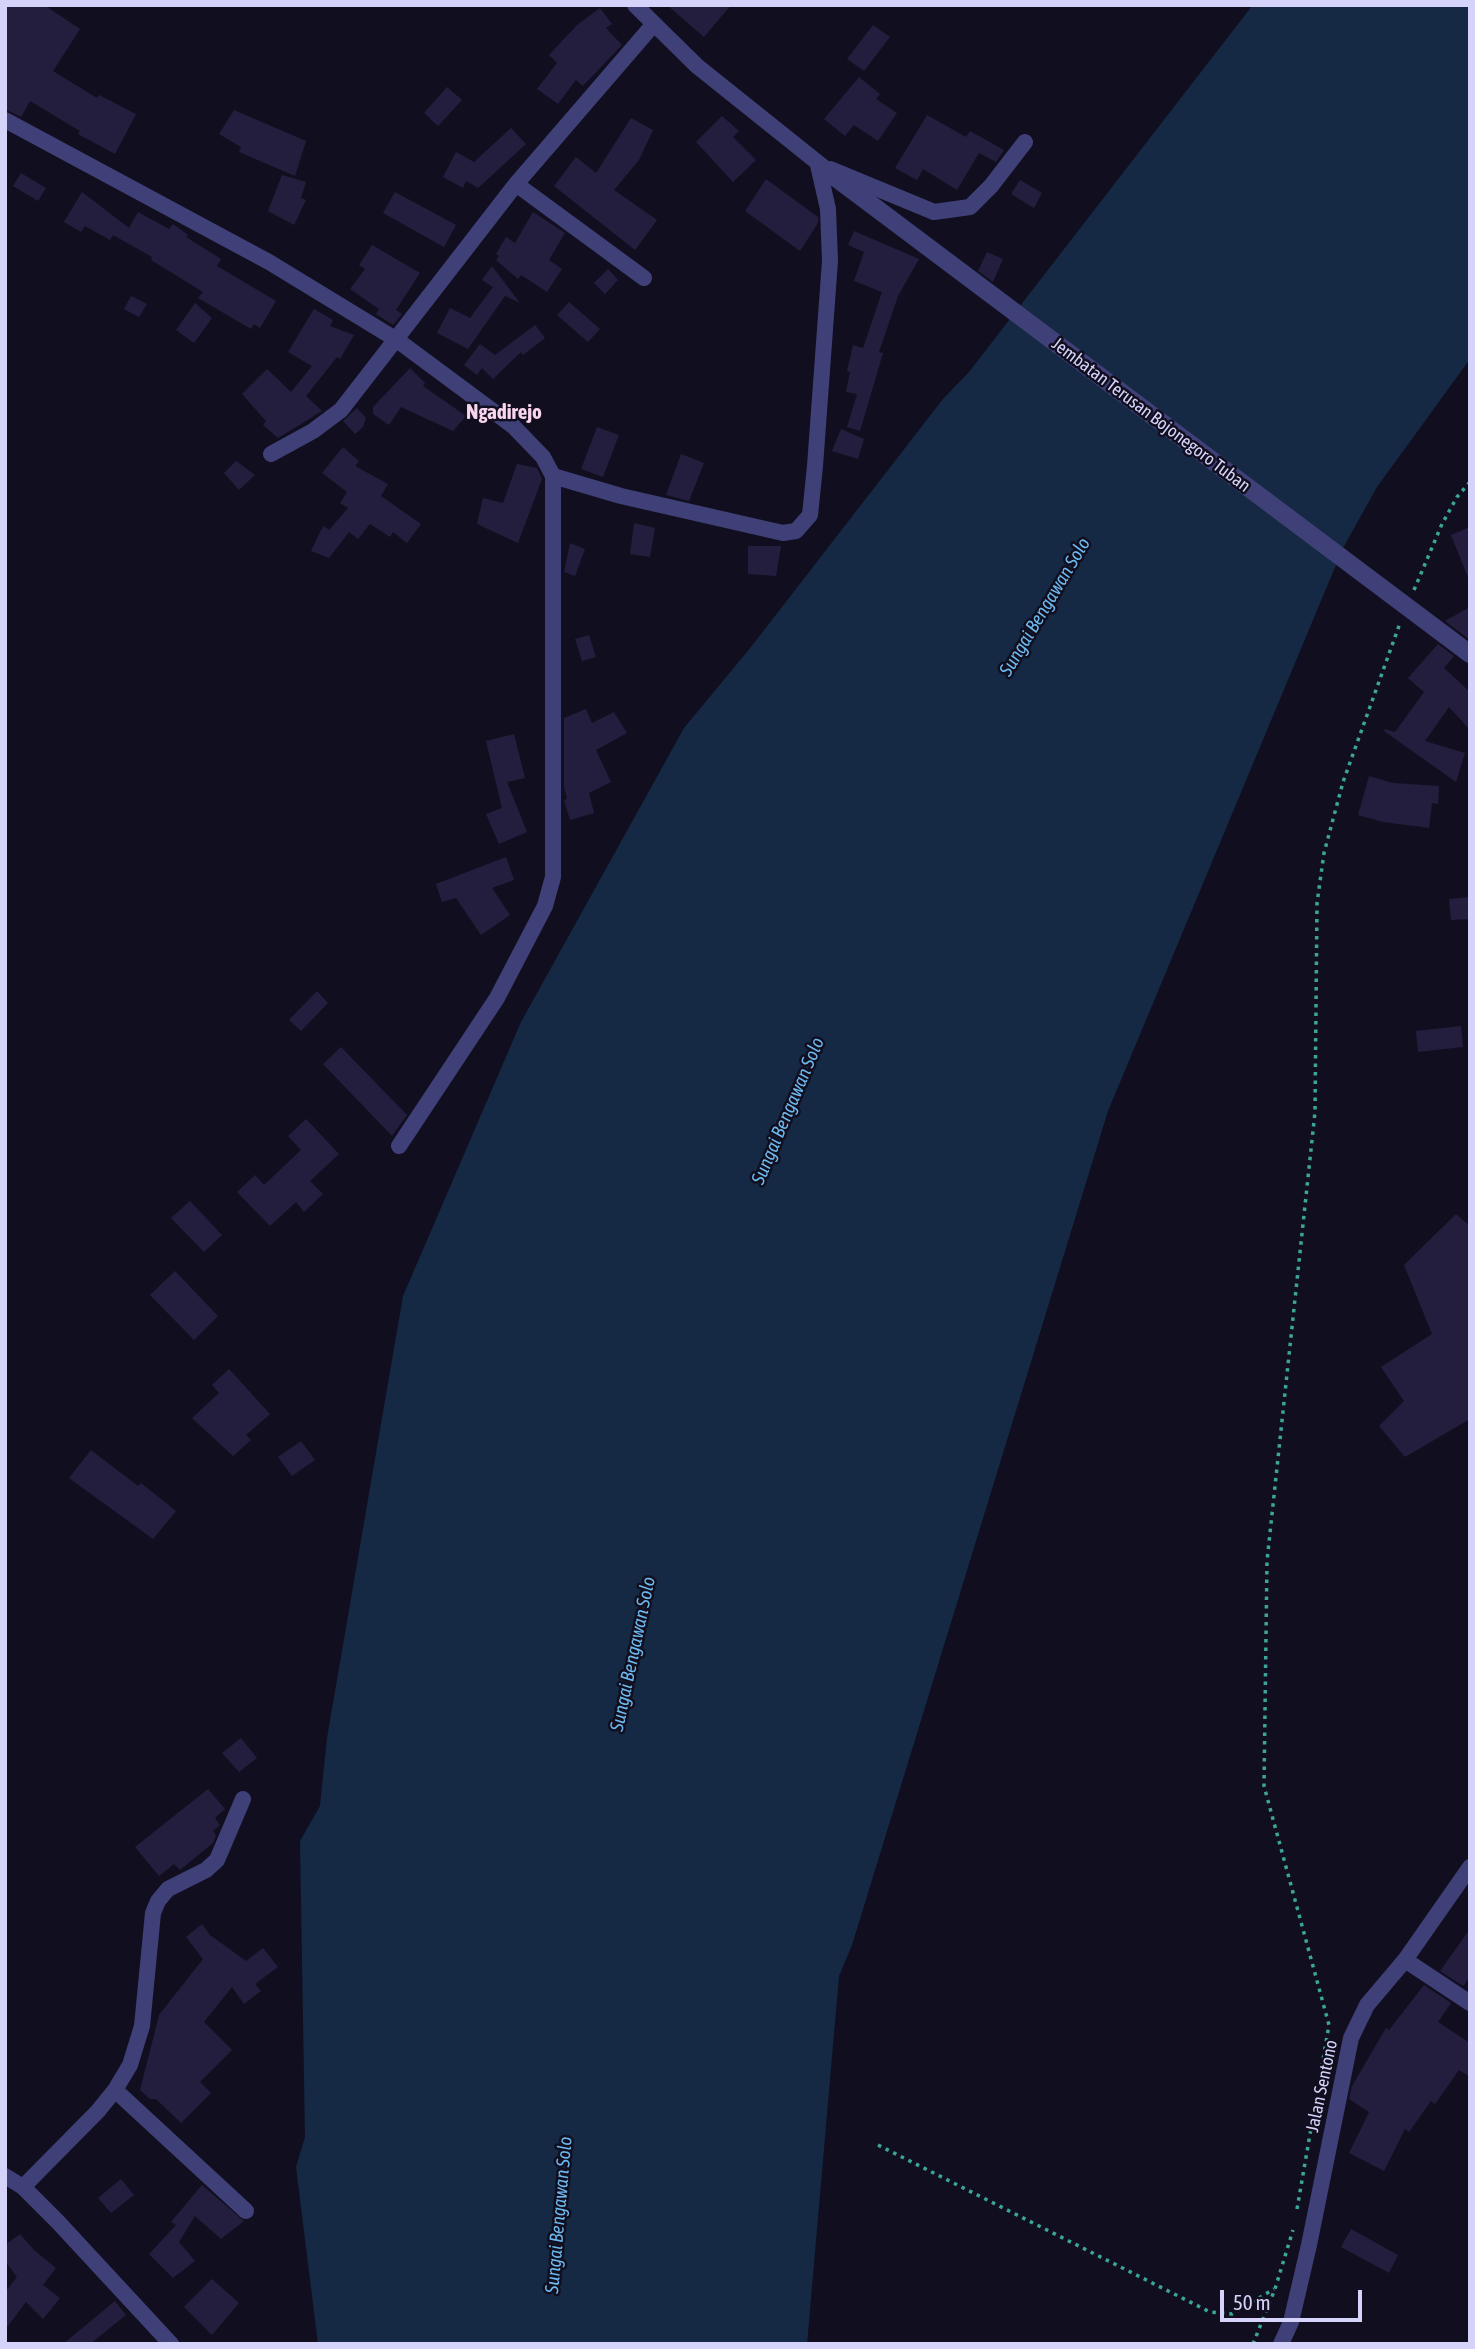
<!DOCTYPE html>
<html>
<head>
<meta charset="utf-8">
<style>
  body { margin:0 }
  #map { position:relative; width:1475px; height:2349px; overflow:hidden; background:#110f1f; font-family:"Asap Condensed",sans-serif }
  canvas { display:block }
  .frame { position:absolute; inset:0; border:7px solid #d6d3fa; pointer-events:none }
  .scale { position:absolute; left:1220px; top:2290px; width:142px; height:32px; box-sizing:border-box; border:4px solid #d6d3fa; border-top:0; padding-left:9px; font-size:21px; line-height:24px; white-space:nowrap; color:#d6d3fa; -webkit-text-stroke:5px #110f1f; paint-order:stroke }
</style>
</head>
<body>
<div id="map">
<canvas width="1475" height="2349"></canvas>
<div class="frame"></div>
<div class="scale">50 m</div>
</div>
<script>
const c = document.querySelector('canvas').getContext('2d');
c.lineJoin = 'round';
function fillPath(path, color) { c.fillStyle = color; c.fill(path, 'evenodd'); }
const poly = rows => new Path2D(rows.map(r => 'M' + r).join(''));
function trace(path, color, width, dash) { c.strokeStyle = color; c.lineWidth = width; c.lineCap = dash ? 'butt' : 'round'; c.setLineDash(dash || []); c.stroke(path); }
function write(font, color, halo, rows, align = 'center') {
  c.font = font + ' "Asap Condensed",sans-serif'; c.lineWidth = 5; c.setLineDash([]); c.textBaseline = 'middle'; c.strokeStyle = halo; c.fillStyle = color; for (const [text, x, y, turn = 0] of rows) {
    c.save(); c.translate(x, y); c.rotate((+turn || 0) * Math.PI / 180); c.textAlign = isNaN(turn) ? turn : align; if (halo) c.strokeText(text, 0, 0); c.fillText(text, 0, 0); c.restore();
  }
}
const water = poly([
  [1470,5,1470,359,1377,487,1343,548,1108,1111,852,1945,839,1976,807,2344,318,2344,296,2167,305,2137,300,1841,320,1806,327,1738,403,1296,521,1022,684,728,751,647,943,399,969,372,1252,6]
]);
const building = poly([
  [5,5,44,5,80,29,53,71,97,98,99,95,136,114,115,154,78,134,80,131,30,101,21,117,5,109],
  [667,5,731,5,704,37],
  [600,8,612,24,606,28,622,45,583,86,576,80,558,104,537,89,557,63,549,55,577,25],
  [873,25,890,37,864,71,847,59],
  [859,77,880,94,876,99,897,113,878,141,854,125,845,136,824,119],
  [447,87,462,100,438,126,424,113],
  [234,110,306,141,295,176,239,152,241,147,219,134],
  [927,115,966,137,970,131,1004,150,996,162,979,153,957,190,923,169,917,180,895,168],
  [722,116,739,131,733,137,756,160,733,182,696,142],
  [631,118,653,130,639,160,614,190,657,220,635,250,554,186,576,157,596,173],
  [511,128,526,144,478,188,466,181,463,188,443,177,456,152,474,162],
  [21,173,46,188,38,201,13,186],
  [282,175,306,182,301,198,306,200,294,225,268,211],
  [766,179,818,217,818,223,800,251,745,211],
  [1020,180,1042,193,1034,208,1011,194],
  [82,192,129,228,138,212,169,229,173,224,188,235,186,237,221,259,217,266,276,301,260,328,254,324,251,329,198,298,203,292,151,260,152,257,113,235,110,240,85,226,81,232,64,222],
  [395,192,456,225,444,247,383,213],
  [533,212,565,233,549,260,562,269,547,292,521,275,518,279,496,260,499,256,496,254,506,237,515,243],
  [854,231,919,259,898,296,879,352,883,353,860,431,847,427,857,394,846,392,850,372,847,371,853,345,863,348,882,292,854,281,864,252,848,245],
  [372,245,420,273,396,310,402,314,393,325,376,314,379,309,350,289,365,269,359,265],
  [987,252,1003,259,993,282,978,271],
  [492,266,520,303,505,296,468,349,437,333,450,308,470,318,493,287,482,280],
  [608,269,618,280,605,294,594,283],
  [131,296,147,304,139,317,124,309],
  [569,302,600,329,588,342,557,315],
  [195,303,212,318,194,343,176,330],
  [314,309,333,320,330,326,354,335,340,359,337,357,306,396,322,411,278,438,263,425,266,421,242,394,267,369,291,392,312,366,288,352],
  [535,325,545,338,523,355,521,352,493,379,482,368,477,375,464,365,480,344,495,355],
  [410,368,425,383,423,386,466,416,453,431,401,407,389,425,373,414,373,407],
  [357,408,366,418,363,427,355,434,343,421],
  [597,427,619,435,603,477,581,469],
  [841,429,864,439,858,459,832,451],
  [343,447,359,461,355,466,388,484,381,496,421,524,407,543,393,532,390,537,370,524,358,539,349,532,329,558,311,551,321,530,324,526,329,530,348,508,340,503,347,492,322,473],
  [681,454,704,463,689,501,666,495],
  [236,461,255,475,239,490,224,473],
  [517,464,537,468,542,479,518,543,477,524,483,498,503,503],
  [634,523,655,528,650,557,630,554],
  [1470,527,1470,580,1469,580,1451,535],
  [570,543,585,549,575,576,564,572],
  [748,546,781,546,776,576,748,574],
  [1470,607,1470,640,1445,621],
  [589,635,596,657,582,661,575,639],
  [1438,644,1454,656,1444,668,1470,692,1470,730,1449,707,1425,741,1465,753,1456,782,1384,731,1385,729,1395,732,1424,692,1408,678],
  [586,709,592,723,614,712,627,733,596,750,611,782,589,793,594,813,570,820,564,800,567,799,564,787,564,718],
  [514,734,525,778,507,782,527,832,499,844,486,814,502,808,486,741],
  [1369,776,1393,783,1439,786,1438,804,1432,803,1429,828,1383,822,1358,815],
  [506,857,514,880,492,888,510,915,481,935,456,898,442,902,436,884],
  [1470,897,1470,919,1451,920,1449,899],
  [317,991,328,1003,301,1031,289,1020],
  [1461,1026,1463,1047,1418,1052,1416,1031],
  [341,1047,407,1115,392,1136,323,1064],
  [306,1119,339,1154,310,1181,323,1194,304,1212,296,1202,270,1226,237,1192,255,1175,264,1185,301,1150,288,1136],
  [190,1201,222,1235,204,1252,171,1218],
  [1456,1214,1470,1226,1470,1419,1405,1457,1379,1426,1404,1401,1381,1367,1432,1334,1404,1265],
  [175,1271,218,1316,194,1340,150,1295],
  [229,1369,270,1414,246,1435,251,1440,233,1456,192,1418,219,1393,212,1385],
  [301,1441,315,1460,292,1476,278,1457],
  [91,1450,138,1486,141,1483,176,1511,153,1539,69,1478],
  [241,1738,257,1758,239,1772,222,1753],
  [208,1789,225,1809,215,1818,220,1825,213,1831,216,1835,213,1843,180,1870,174,1864,159,1876,135,1847],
  [202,1924,210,1935,246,1961,263,1948,278,1967,255,1984,261,1991,244,2004,232,1987,204,2022,232,2050,200,2082,211,2093,181,2123,156,2099,150,2099,140,2090,159,2015,203,1959,186,1937],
  [1470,1929,1470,1977,1463,1986,1440,1971],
  [1424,1985,1451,2003,1438,2022,1470,2043,1470,2077,1459,2070,1435,2104,1431,2101,1409,2132,1405,2129,1384,2171,1349,2153,1369,2112,1349,2099,1352,2086,1386,2028,1389,2030],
  [121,2179,134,2195,111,2213,98,2198],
  [202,2185,244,2221,221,2239,195,2216,179,2242,195,2261,173,2278,149,2254,176,2225,171,2222],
  [1351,2229,1398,2255,1389,2273,1341,2247],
  [20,2234,34,2250,56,2268,43,2285,60,2298,43,2319,26,2302,5,2330,5,2292,17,2277,5,2261,5,2245],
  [212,2279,239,2303,212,2335,184,2307],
  [115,2301,126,2315,90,2344,63,2344]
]);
const path = poly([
  [1414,590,1442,524,1457,497,1470,482],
  [878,2145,1210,2312,1232,2314,1274,2289],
  [1297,2209,1329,2025,1264,1786,1267,1561,1315,1112,1317,903,1324,853,1343,782,1400,623],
  [1253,2344,1275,2289,1293,2230]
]);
const minor = poly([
  [635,5,697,66,827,170],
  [5,120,269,262,397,340,513,426,543,457,553,476,621,496,783,533,796,531,810,515,815,466,830,261,828,209,818,165],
  [830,169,934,212,970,207,991,186,1025,142],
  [516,184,644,278],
  [271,454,313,431,341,410,516,184,653,25],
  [399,1146,497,998,545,906,553,877,553,476],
  [1405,1960,1470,2003],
  [115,2090,246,2211],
  [5,2176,23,2187,58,2222,171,2344],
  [23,2187,98,2111,115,2090,130,2065,142,2026,153,1913,158,1901,168,1889,206,1870,217,1860,243,1799],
  [1281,2344,1291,2322,1309,2245,1351,2038,1367,2005,1405,1960,1470,1867]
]);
const tertiary = poly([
  [832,175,1470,654]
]);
const streetNames = [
  ["Jembatan Terusan Bojonegoro Tuban",1151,415,37],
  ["Jalan Sentono",1322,2086,-78]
];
const waterNames = [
  ["Sungai Bengawan Solo",1045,607,-59],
  ["Sungai Bengawan Solo",788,1111,-67],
  ["Sungai Bengawan Solo",633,1654,-78],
  ["Sungai Bengawan Solo",559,2215,-85]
];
const quarterNames = [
  ["Ngadirejo",504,412]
];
fillPath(water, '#152944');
fillPath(building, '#231e3e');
trace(path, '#3ca59a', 3.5, [3.5, 5]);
trace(minor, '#404079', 16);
trace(tertiary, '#404079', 18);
write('18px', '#d6d3fa', '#110f1f', streetNames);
write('italic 19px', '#6db8ee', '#110f1f', waterNames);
write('bold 21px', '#fad5ee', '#110f1f', quarterNames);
</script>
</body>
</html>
